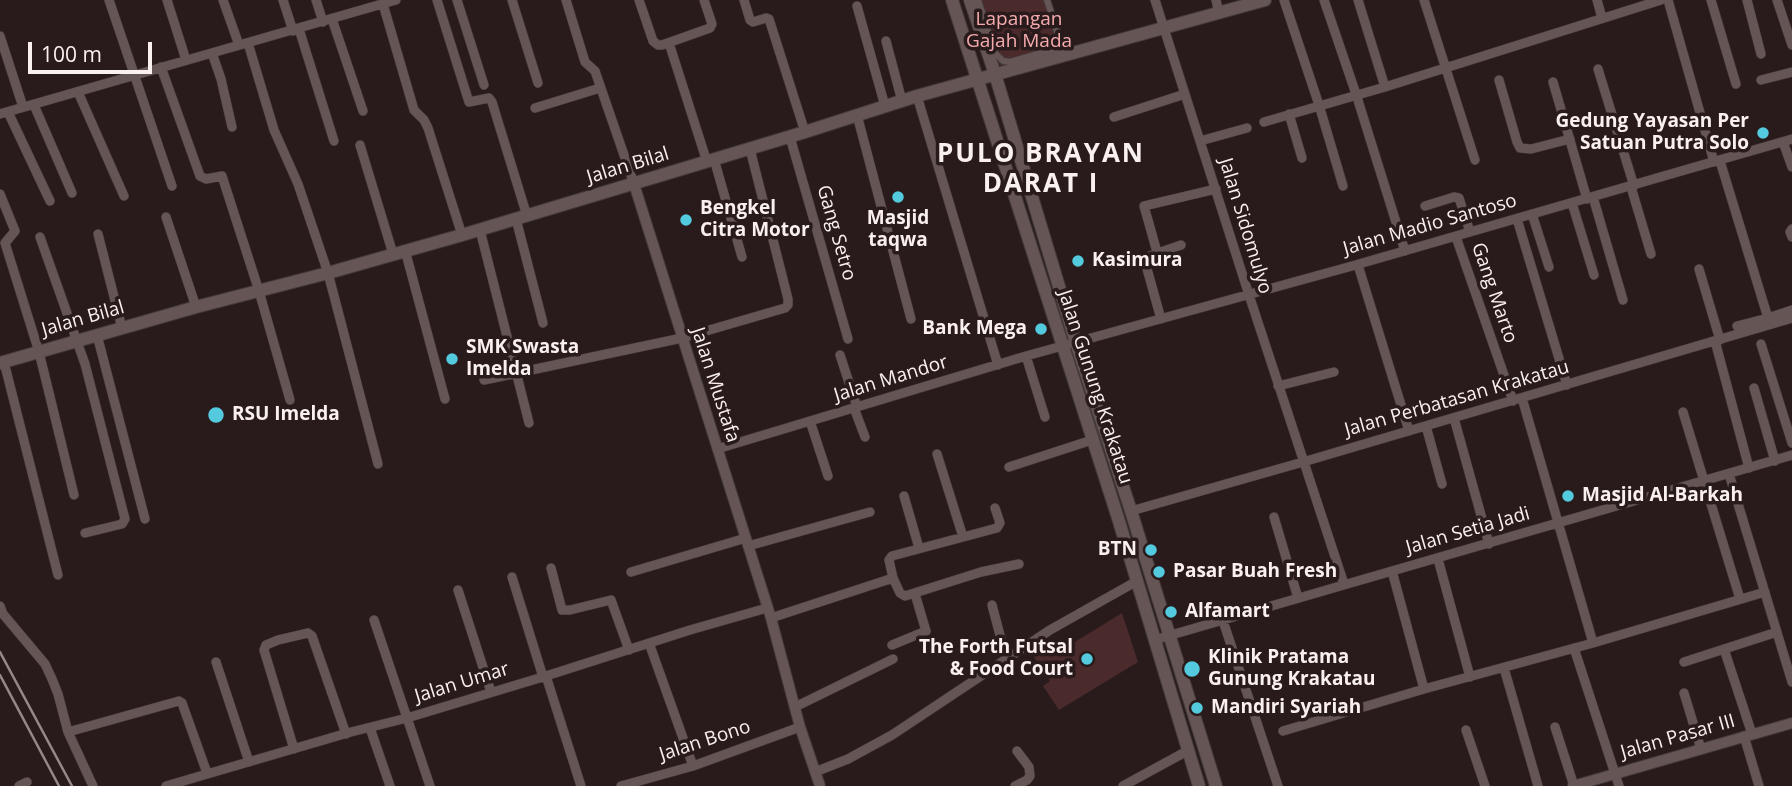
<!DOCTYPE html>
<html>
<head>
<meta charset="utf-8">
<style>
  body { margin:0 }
  #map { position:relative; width:1792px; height:786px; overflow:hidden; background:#291b1c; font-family:"Open Sans",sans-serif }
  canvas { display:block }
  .scale { position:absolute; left:28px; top:42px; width:124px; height:32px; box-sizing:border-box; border:4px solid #faf0f0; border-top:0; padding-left:9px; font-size:21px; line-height:24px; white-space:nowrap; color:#faf0f0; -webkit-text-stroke:5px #291b1c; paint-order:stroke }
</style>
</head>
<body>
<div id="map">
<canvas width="1792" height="786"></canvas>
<div class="scale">100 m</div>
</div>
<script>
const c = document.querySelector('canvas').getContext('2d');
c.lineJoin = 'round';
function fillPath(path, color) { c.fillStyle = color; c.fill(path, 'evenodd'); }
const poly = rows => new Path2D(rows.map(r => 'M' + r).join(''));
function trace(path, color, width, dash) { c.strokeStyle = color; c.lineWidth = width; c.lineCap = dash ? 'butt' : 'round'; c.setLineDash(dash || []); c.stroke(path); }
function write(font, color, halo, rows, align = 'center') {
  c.font = font + ' "Open Sans",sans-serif'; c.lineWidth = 7; c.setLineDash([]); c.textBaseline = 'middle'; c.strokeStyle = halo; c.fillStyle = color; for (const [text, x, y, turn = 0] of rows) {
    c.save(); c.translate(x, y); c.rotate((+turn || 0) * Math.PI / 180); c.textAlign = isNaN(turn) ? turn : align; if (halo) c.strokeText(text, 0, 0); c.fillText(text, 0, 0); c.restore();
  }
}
const green = poly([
  [975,0,1051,0,1067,50,1009,66,999,65,994,58],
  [1122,613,1138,662,1059,710,1043,686,1050,681,1034,657,1055,644,1060,651]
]);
const pedestrian = poly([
  [978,0,995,53,1003,61,1010,62,1062,47,1047,0]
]);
const minor = poly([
  [109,0,172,186],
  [167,0,186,60],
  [223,0,239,45],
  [283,0,293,31],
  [316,0,323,22],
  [437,0,468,99,469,102,489,98,492,102,527,216],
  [457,0,484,85],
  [512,0,538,83],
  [566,0,585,62,595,71,634,184],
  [639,0,653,41,658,45,662,45,710,28,712,24,704,0],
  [744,0,750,20,753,22,766,18,769,19,805,132],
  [1155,0,1249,295,1344,584],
  [1216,0,1219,13],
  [1284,0,1319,105,1343,186],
  [1324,0,1356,94,1405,251],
  [1358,0,1385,87],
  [1424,0,1475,160],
  [1597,0,1602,18],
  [1668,0,1714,162],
  [1711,0,1736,84],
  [1747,0,1761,54],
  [1777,0,1792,45],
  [383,4,414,110,424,120,428,128,462,235],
  [857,6,885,106],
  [332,19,363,111],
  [299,29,334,141],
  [0,36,23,107],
  [886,41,902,101],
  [248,43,274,130,298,184,328,273,378,464],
  [669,43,707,162],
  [212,53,221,79,232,127],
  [161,67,200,176,206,179,222,176,259,291,290,400],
  [1598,69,1634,186],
  [1499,80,1517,142,1520,148,1531,149,1570,139],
  [1761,80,1792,72],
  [1553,82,1587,199],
  [78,92,124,196],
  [917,96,998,365],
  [34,105,72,193],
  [535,108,600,88],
  [8,112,50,201],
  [0,114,396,0],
  [1289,114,1302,158],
  [857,115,911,319],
  [1114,117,1185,94],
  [1264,122,1385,87,1661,0],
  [790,137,848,339],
  [1200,141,1247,128],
  [1783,142,1792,167],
  [360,145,393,254],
  [714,159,742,257],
  [1720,161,1768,318,1737,326],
  [1631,187,1651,254],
  [0,194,15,231,5,243,39,352,74,495],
  [1593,197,1623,300],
  [1572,203,1594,275],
  [1425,206,1454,197,1459,198,1470,232],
  [1532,214,1549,267],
  [166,217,196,307],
  [516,219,543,323],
  [1517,219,1567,385],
  [1792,229,1790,232,1792,237],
  [480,230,529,423],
  [98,234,122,328],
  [40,237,85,364,125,519,122,524,85,533],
  [1456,237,1513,401],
  [405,250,445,399],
  [1157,252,1144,206,1216,189],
  [1358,265,1409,431],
  [1699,269,1720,340],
  [1768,318,1792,310],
  [1161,319,1144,258,1181,245],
  [97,335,145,519],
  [1715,341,1749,468],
  [1761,344,1792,443],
  [840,355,857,407],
  [1026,356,1045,417],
  [4,362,58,575],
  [484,380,682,338,785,308,788,305,788,299,750,149],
  [1278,386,1334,372],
  [1754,388,1775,461],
  [1522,398,1593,643],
  [854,408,865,437],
  [1683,412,1740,599],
  [1454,418,1489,544],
  [810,421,828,476],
  [1426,426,1442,484],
  [717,449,1026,356,1352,266,1792,139],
  [937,454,963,537],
  [1009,467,1092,440],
  [1729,474,1792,682],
  [904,496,919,548],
  [1131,511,1303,462,1792,318],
  [1274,517,1298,598],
  [748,546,870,512],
  [1438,559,1470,677],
  [551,568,562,610,570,610,611,600,629,650],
  [1392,571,1424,689],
  [631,572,746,538],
  [512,577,543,677],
  [893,578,889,560,892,556,997,528,1000,523,995,508],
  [458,590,491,692],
  [992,605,1006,658],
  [0,606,3,614,45,664,52,679,58,694,68,732,93,786],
  [771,618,893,578,900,593,905,596,981,572,1019,564],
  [374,620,430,786],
  [1223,621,1278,786],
  [1154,640,1792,455],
  [649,643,693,766],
  [892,645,926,631,915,594],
  [1574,648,1619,786],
  [1724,649,1752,734],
  [216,662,249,762],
  [1684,662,1777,632],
  [1504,668,1538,786],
  [546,676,581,786],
  [1684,693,1701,749],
  [795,707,893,659],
  [1555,727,1574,786],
  [370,728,390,786],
  [1466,730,1485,786],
  [1283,731,1424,689,1593,643,1765,592],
  [68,732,179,701,182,703,207,773],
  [1744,736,1759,786],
  [294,749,264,650,266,645,278,640,308,633,312,636,346,734],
  [815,772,848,759,892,735,1050,630,1137,581],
  [19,786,27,782],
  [166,786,351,732,407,718,546,676,690,630,767,608],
  [621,786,693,766,800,727],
  [1015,786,1027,780,1030,776,1029,767,1017,751],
  [1123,786,1189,750]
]);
const tertiary = poly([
  [634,184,771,618,800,727,820,786],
  [1573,786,1792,723]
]);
const secondary = poly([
  [952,0,1118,518,1199,786],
  [970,0,995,74,1076,343,1131,511,1216,786],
  [0,363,196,307,328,273,462,235,805,132,917,96,1265,0]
]);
const rail = poly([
  [0,652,72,786],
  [0,675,59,786]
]);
const markers = [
  [1763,133,7,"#54cade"],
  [898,197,7,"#54cade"],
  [686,220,7,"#54cade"],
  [1078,261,7,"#54cade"],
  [1041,329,7,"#54cade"],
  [452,359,7,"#54cade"],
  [216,415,9,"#54cade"],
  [1568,496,7,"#54cade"],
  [1151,550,7,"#54cade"],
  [1159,572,7,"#54cade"],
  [1171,612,7,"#54cade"],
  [1087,659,7,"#54cade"],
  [1192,669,9,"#54cade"],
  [1197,708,7,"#54cade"]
];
const parkNames = [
  ["Lapangan",1019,20],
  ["Gajah Mada",1019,42]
];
const poiNames = [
  ["Gedung Yayasan Per",1749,122,"right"],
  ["Satuan Putra Solo",1749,144,"right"],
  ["Bengkel",700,209],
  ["Citra Motor",700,231],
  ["Masjid",898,219,"center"],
  ["taqwa",898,241,"center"],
  ["Kasimura",1092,261],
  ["Bank Mega",1027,329,"right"],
  ["SMK Swasta",466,348],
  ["Imelda",466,370],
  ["RSU Imelda",232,415],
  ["Masjid Al-Barkah",1582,496],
  ["BTN",1137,550,"right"],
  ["Pasar Buah Fresh",1173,572],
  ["Alfamart",1185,612],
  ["The Forth Futsal",1073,648,"right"],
  ["& Food Court",1073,670,"right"],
  ["Klinik Pratama",1208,658],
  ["Gunung Krakatau",1208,680],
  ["Mandiri Syariah",1211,708]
];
const streetNames = [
  ["Jalan Bilal",628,166,-17],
  ["Jalan Madio Santoso",1430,225,-16],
  ["Jalan Sidomulyo",1245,226,73],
  ["Gang Setro",836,233,74],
  ["Gang Marto",1494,293,71],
  ["Jalan Bilal",83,319,-16],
  ["Jalan Mandor",891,379,-17],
  ["Jalan Mustafa",715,385,72],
  ["Jalan Gunung Krakatau",1095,387,72],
  ["Jalan Perbatasan Krakatau",1457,399,-16],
  ["Jalan Setia Jadi",1468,531,-16],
  ["Jalan Umar",462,683,-17],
  ["Jalan Pasar III",1678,737,-16],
  ["Jalan Bono",705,741,-18]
];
const districtNames = [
  ["PULO BRAYAN",1041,155],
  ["DARAT I",1041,185]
];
fillPath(green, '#4b2a2c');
trace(pedestrian, '#443939', 8);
trace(minor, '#443939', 10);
trace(tertiary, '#443939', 12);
trace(secondary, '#443939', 14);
trace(pedestrian, '#655555', 6);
trace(minor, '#655555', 9);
trace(tertiary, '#655555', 10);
trace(secondary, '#655555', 12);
trace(rail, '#948888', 2.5);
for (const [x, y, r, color] of markers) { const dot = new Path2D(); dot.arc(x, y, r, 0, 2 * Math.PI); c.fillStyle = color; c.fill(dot); trace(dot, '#291b1c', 2.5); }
write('19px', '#f5abae', '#291b1c', parkNames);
write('bold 19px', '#faf0f0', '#291b1c', poiNames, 'left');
write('19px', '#faf0f0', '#291b1c', streetNames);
c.letterSpacing = '2px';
write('bold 26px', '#faf0f0', '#291b1c', districtNames);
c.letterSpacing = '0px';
</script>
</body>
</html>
